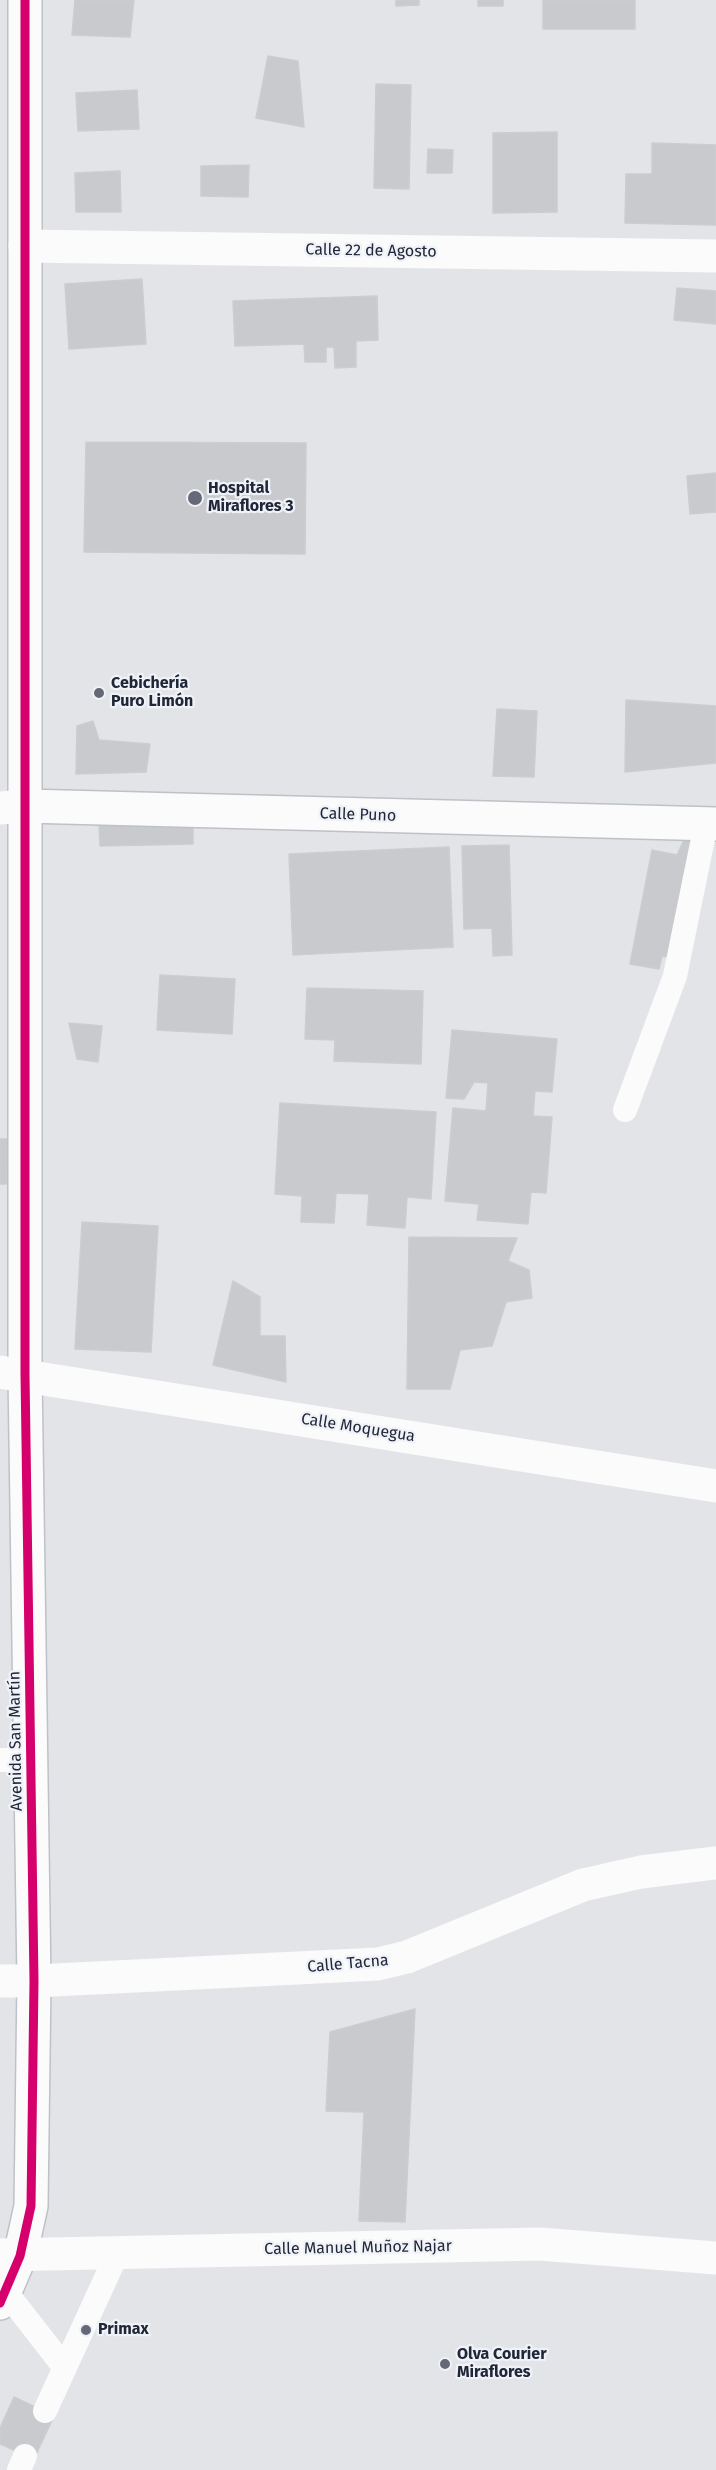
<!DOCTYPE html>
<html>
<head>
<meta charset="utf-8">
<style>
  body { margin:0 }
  canvas { display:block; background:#e2e4e7 }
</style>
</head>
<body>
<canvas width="716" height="2470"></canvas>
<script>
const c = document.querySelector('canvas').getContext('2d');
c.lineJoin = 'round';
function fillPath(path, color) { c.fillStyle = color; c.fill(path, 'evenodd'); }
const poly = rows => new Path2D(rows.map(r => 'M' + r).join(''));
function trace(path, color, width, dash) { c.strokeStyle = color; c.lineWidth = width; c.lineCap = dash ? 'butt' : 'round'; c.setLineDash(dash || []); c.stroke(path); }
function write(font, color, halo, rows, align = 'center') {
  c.font = font + ' "Fira Sans",sans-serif'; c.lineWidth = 4.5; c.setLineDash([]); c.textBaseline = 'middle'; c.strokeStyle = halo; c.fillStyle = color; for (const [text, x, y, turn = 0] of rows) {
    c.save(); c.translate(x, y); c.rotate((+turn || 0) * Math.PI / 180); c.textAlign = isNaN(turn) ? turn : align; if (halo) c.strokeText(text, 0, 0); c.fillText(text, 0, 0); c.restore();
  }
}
const building = poly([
  [75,0,134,0,130,37,72,35,75,0],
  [396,0,419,0,419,5,396,6,396,0],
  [478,0,503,0,503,6,478,6,478,0],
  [543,0,635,0,635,29,543,29,543,0],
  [268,56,298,61,304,127,256,118,268,56],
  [376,84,411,85,409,189,374,188,376,84],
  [137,90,139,129,78,131,76,93,137,90],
  [557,132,557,212,493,213,493,133,557,132],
  [652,143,716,145,716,225,625,223,626,174,652,174,652,143],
  [428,149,453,150,452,173,427,173,428,149],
  [249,165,248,197,201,196,201,166,249,165],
  [120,171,121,212,76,212,75,173,120,171],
  [142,279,146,344,69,349,65,284,142,279],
  [677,288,716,291,716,324,674,320,677,288],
  [377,296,378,340,356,341,356,367,335,368,334,347,326,347,326,362,305,362,304,344,235,346,233,301,377,296],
  [86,442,306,443,305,554,84,552,86,442],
  [716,473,716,512,690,514,687,476,716,473],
  [626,700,716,706,716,763,625,772,626,700],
  [497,709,537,711,534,777,493,776,497,709],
  [93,721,99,740,150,744,146,772,76,774,77,726,93,721],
  [193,823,193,844,100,846,99,825,193,823],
  [685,838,706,843,683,960,662,956,659,969,630,964,652,850,677,855,685,838],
  [509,845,512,955,493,956,492,928,464,929,462,846,509,845],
  [449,847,453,947,293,955,289,854,449,847],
  [160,975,235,979,232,1034,157,1030,160,975],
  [307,988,423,991,421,1064,334,1061,335,1040,305,1039,307,988],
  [69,1023,102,1026,98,1062,77,1059,69,1023],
  [452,1030,557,1039,552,1092,535,1091,533,1116,552,1117,546,1193,531,1192,528,1224,477,1220,479,1204,445,1201,453,1108,486,1111,488,1083,474,1082,464,1099,446,1098,452,1030],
  [280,1103,436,1112,431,1199,407,1197,405,1228,367,1225,369,1194,336,1193,334,1223,301,1222,302,1196,275,1194,280,1103],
  [0,1139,9,1139,7,1184,0,1184,0,1139],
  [82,1222,158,1226,151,1352,75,1349,82,1222],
  [409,1237,517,1238,508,1261,529,1270,532,1298,506,1302,492,1346,460,1350,450,1389,407,1389,409,1237],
  [233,1281,260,1297,260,1336,285,1336,286,1382,213,1365,233,1281],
  [415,2009,405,2222,359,2221,364,2112,326,2111,330,2032,415,2009],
  [14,2397,54,2416,34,2459,0,2444,0,2428,14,2397]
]);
const lane = poly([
  [625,1110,675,976,706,824],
  [0,1760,31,1760],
  [5,2291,65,2368],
  [45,2411,117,2254],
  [19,2470,25,2456]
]);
const street = poly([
  [25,246,716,256],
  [0,808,25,806],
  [0,1372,716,1486],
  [0,1981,34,1981,378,1964,407,1957,583,1885,641,1872,716,1863],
  [0,2255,540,2244,716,2258]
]);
const secondary = poly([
  [25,806,716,824],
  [0,2303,20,2256,31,2206,34,1981,25,1374,25,0]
]);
const cycleway = poly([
  [0,2303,20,2256,31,2206,34,1981,25,1374,25,0]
]);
const markers = [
  [195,498,8,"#656876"],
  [99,693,6,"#656876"],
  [86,2330,6,"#656876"],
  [445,2364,6,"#656876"]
];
const streetNames = [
  ["Calle 22 de Agosto",371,251,1],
  ["Calle Puno",358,815,2],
  ["Calle Moquegua",358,1428,9],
  ["Avenida San Martín",16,1741,-91],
  ["Calle Tacna",348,1964,-5],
  ["Calle Manuel Muñoz Najar",358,2248,-1]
];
const poiNames = [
  ["Hospital",208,489],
  ["Miraflores 3",208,507],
  ["Cebichería",111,684],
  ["Puro Limón",111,702],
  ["Primax",98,2330],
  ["Olva Courier",457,2355],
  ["Miraflores",457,2373]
];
fillPath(building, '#c8cace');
trace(building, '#cbcdd0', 1.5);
trace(secondary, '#bec1c7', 36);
trace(lane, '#fbfbfb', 24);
trace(street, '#fbfbfb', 33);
trace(secondary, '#fbfbfb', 33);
trace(cycleway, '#d6006c', 9);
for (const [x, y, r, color] of markers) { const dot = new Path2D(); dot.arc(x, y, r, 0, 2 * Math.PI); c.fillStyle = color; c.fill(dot); trace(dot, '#eff2f7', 2); }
write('16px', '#212639', '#eff2f7', streetNames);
write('bold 16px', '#212639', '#eff2f7', poiNames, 'left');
</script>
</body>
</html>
